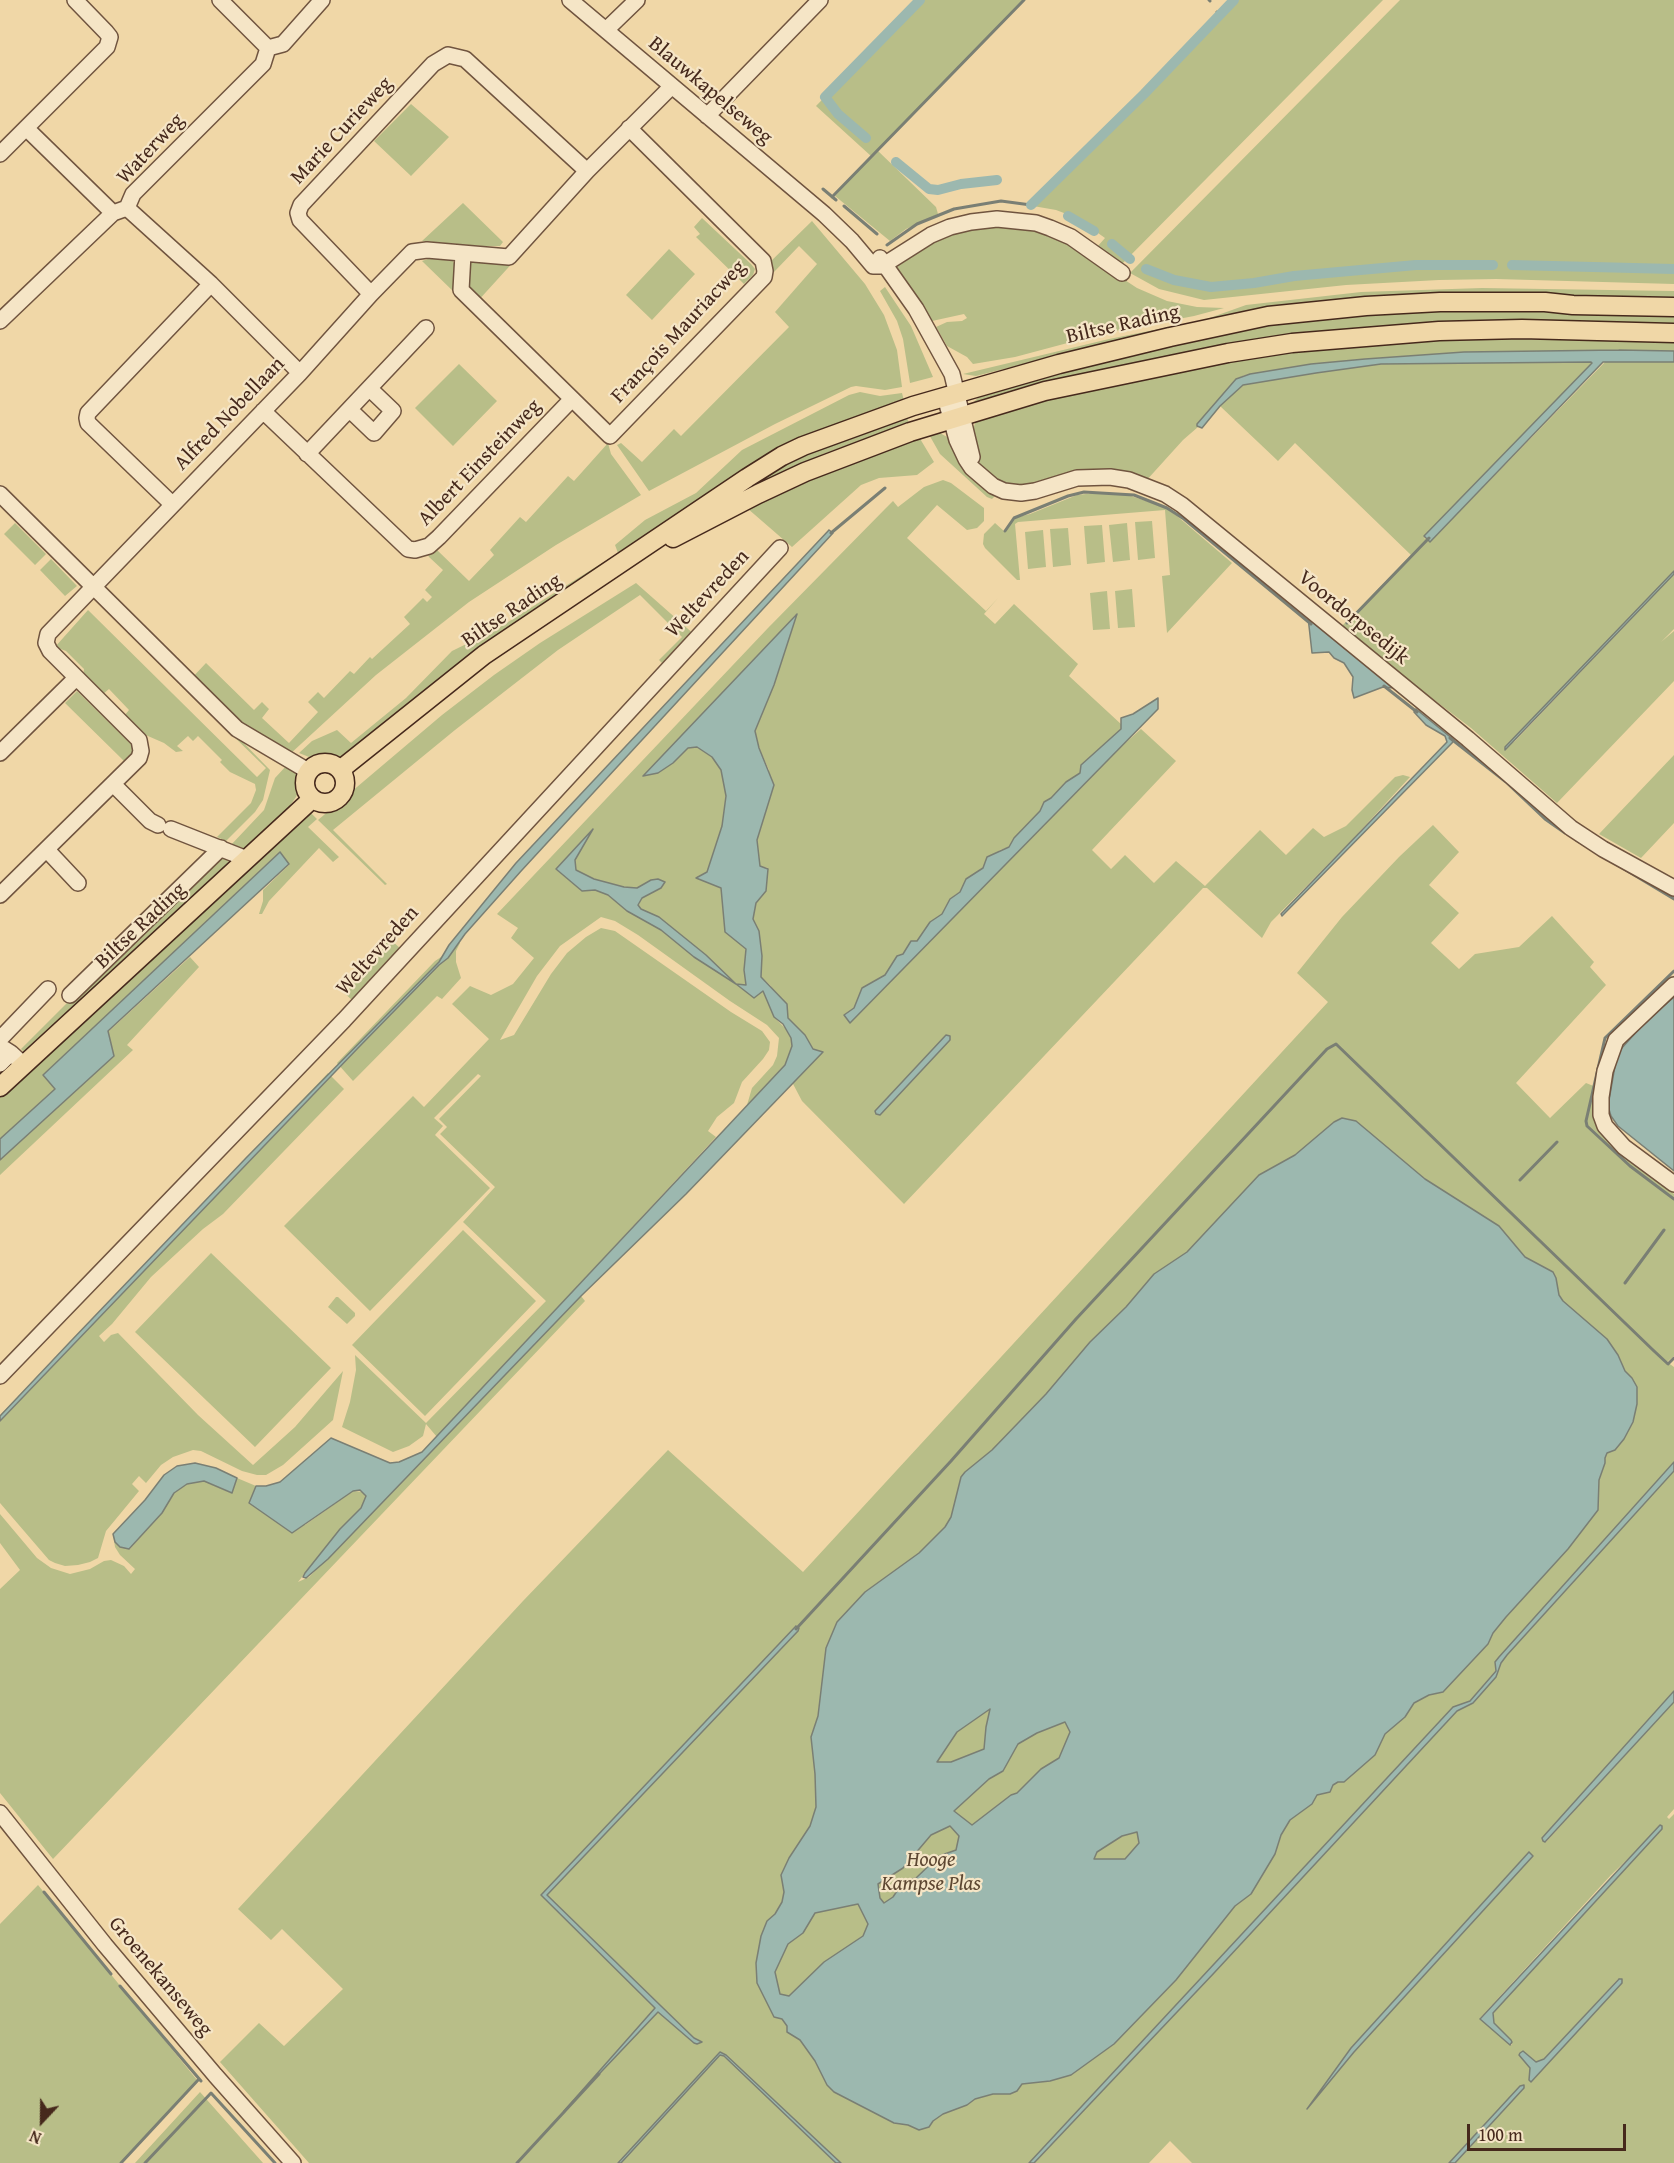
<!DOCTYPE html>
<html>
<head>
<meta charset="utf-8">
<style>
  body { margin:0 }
  #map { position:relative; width:1674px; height:2163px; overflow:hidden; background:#f0d7a7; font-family:"Gentium Book Plus",serif }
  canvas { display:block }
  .north { position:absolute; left:12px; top:2091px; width:60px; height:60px; -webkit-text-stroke:4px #f5e5c6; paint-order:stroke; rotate:202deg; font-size:16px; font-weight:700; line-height:24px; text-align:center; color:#46291c }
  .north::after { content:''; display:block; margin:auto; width:21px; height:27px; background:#46291c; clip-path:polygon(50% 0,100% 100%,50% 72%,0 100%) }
  .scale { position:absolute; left:1467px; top:2124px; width:159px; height:27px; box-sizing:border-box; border:3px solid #46291c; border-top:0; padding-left:8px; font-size:18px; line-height:21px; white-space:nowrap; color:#46291c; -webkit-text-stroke:4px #f5e5c6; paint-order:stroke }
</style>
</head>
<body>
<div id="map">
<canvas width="1674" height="2163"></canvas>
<div class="north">N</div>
<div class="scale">100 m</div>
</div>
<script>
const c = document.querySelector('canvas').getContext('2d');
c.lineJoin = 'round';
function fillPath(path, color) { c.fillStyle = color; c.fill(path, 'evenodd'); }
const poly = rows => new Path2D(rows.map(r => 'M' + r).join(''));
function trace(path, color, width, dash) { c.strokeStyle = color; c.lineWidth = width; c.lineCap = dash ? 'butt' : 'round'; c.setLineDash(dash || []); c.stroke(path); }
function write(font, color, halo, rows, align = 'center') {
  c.font = font + ' "Gentium Book Plus",serif'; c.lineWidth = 4.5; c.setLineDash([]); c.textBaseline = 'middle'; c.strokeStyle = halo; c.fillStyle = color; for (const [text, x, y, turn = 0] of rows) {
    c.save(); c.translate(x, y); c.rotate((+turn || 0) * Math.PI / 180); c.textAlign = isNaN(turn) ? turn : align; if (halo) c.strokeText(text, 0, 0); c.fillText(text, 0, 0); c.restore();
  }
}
const green = poly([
  [919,0,1023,0,877,150,936,207,938,214,906,229,890,241,835,196,871,156,816,106],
  [1233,0,1383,0,1120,266,1097,247,1105,238,1077,218,1056,210,1033,206],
  [1400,0,1674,0,1674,284,1496,279,1439,280,1346,285,1204,300,1159,289,1130,273],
  [411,104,449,137,411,176,374,141],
  [463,203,503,242,500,246,482,246,422,241],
  [702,218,751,264,755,269,753,275,744,284,696,237,700,234,694,227],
  [812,221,865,284,884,315,897,350,902,387,885,390,856,386,851,387,775,424,649,491,617,445,621,443,642,462,674,429,681,436,789,327,775,312,817,264,799,246,774,272,767,265],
  [997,224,1055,234,1137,288,1167,301,1197,307,1224,308,1194,316,1105,333,1015,357,973,364,967,357,947,346,936,327,947,322,962,321,967,318,964,314,932,321,895,265,933,238],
  [669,249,695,274,652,320,626,295],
  [448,257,453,261,456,268,456,294,422,261,431,258],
  [517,258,476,303,468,291,470,262,475,260],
  [885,287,911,326,933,377,910,383,903,339,897,321,880,291],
  [1482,288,1674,291,1674,301,1532,298,1173,333,1155,331,976,376,963,374,1109,339,1204,320,1246,305,1361,292],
  [1492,310,1674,314,1674,326,1443,324,969,406,978,398,993,392,1077,369,1124,352,1221,329,1344,311],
  [1422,337,1674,340,1674,351,1464,352,1365,359,1311,364,1245,375,1236,379,1197,424,1198,427,1183,440,1145,482,1034,487,999,483,980,469,975,458,972,433,976,420,982,415,1210,361],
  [1606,361,1674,362,1674,571,1504,748,1515,741,1674,574,1674,629,1661,642,1674,631,1674,681,1557,803,1471,728,1340,628,1411,555,1295,443,1278,461,1220,406,1243,385,1316,373,1381,364,1591,362,1592,363,1424,538,1430,542],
  [459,364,497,401,453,446,415,408],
  [860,392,880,396,902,393,904,401,804,441,339,760,309,757,299,753,312,741,337,730,351,743,406,698,452,651,497,629,618,553,615,545,645,520,696,493,742,450,849,395],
  [905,413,909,423,823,454,793,472,680,530,782,461],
  [927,431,938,432,949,438,995,495,994,497,992,499,987,497,940,454],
  [919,437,934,462,917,475,879,478,861,485,792,547,747,508,814,473],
  [608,443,611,454,641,495,556,545,469,602,376,675,289,755,259,739,190,680,206,663,254,710,262,702,269,709,262,718,289,743,318,712,308,702,318,692,324,698,350,671,354,674,370,657,372,659,410,624,404,617,423,598,427,602,432,597,425,590,443,570,429,557,427,552,436,549,469,581,494,555,490,550,520,517,526,522,568,476,574,481],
  [943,480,951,483,984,508,984,521,977,528,967,530,937,505,907,538,986,611,998,598,984,614,995,624,1014,604,1078,664,1069,676,1122,725,1121,729,1081,765,1080,773,1066,782,1051,798,1044,802,1040,811,1014,838,1009,847,1000,850,983,868,966,879,960,892,955,895,946,906,942,914,930,922,917,942,911,941,903,954,897,956,885,975,863,988,850,1023,1123,745,1141,729,1176,761,1092,850,1111,869,1125,855,1154,883,1176,861,1205,886,1260,830,1286,855,1313,828,1324,837,1346,826,1395,777,1403,775,1410,777,1351,841,1271,922,1262,938,1207,888,1203,888,904,1204,802,1101,792,1082,822,1052,813,1049,805,1035,788,1018,787,1012,770,985,761,977,762,956,753,919,756,903,766,891,768,868,760,866,757,840,762,823,769,770,759,748,755,731,774,685,795,615,673,763,688,748,697,747,712,757,721,770,726,796,722,826,707,872,697,878,721,888,725,932,746,949,744,970,747,985,738,984,763,991,774,1017,788,1031,791,1038,792,1046,785,1065,747,1105,752,1088,773,1065,777,1056,779,1038,767,1025,730,1001,638,935,615,921,601,917,560,946,537,976,500,1040,514,1035,551,974,567,953,586,937,601,928,615,931,731,1012,762,1031,770,1042,769,1050,763,1059,742,1082,734,1103,717,1117,708,1131,716,1137,437,1437,426,1424,423,1436,409,1446,393,1452,342,1427,350,1402,356,1370,355,1355,426,1423,546,1301,463,1222,495,1187,440,1134,447,1127,439,1119,481,1076,478,1074,434,1118,443,1126,435,1135,490,1188,370,1311,284,1226,413,1096,424,1107,489,1039,452,1004,470,986,491,995,513,984,534,958,511,938,518,928,497,914,768,628,885,509,893,501,898,507,924,487],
  [591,832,575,860,575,870,594,879,624,887,637,888,651,880,664,882,661,888,642,898,638,906,641,909,659,917,679,933,706,955,733,982,694,957,661,930,627,911,608,895,595,890,582,891,556,869],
  [1095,493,1113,493,1131,496,1164,507,1177,516,1232,563,1167,633,1162,576,1170,575,1165,510,1018,522,1015,524,1020,580,1017,580,985,548,983,544,984,534,995,523,1005,532,1011,522,1018,517,1030,514,1077,495],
  [1152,521,1155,558,1138,560,1135,522],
  [15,523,46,554,35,565,4,534],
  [1127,523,1130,560,1113,562,1109,525],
  [1102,525,1105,562,1087,564,1084,526],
  [1068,528,1071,565,1053,567,1050,529],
  [1043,530,1046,567,1028,569,1025,532],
  [51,559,77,586,65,596,40,570],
  [636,583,696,636,667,668,659,660,682,637,640,595,558,650,455,730,333,830,387,884,385,885,318,820,442,715,494,675,540,643],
  [1132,589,1135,627,1118,628,1115,591],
  [1107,591,1110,629,1093,630,1090,593],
  [88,610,257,777,266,768,183,687,186,684,270,770,263,800,255,812,226,841,217,837,251,803,256,790,255,784,230,772,220,762,222,760,198,736,193,741,188,736,177,746,183,751,176,752,164,743,141,733,124,716,129,710,109,689,102,695,83,677,84,669,66,651,55,647],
  [77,691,136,749,124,761,65,703],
  [1674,755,1674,823,1641,858,1599,834],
  [287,765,295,769,299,777,300,788,296,797,289,807,245,849,239,851,230,846,264,810,275,778],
  [310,812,317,819,308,827,339,857,333,862,319,848,269,901,262,914,259,914,263,901,263,890,289,865,280,852,43,1075,55,1089,0,1139,0,1097,63,1036],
  [1433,825,1459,852,1429,885,1459,913,1431,943,1459,969,1475,954,1519,947,1552,916,1594,962,1590,967,1606,985,1516,1083,1550,1118,1586,1083,1596,1087,1595,1111,1674,1194,1674,1356,1667,1362,1674,1367,1674,1463,1499,1657,1495,1662,1496,1670,1470,1701,1453,1707,1029,2163,838,2163,814,2141,836,2163,621,2163,698,2077,618,2163,309,2163,220,2062,259,2023,284,2046,343,1989,282,1929,271,1940,238,1909,523,1601,668,1450,803,1572,1328,1002,1297,973,1342,917,1399,857],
  [222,856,230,863,29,1050,24,1052,21,1049,148,922,180,899],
  [390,939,402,950,352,1000,342,991],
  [455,940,460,943,456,951,456,962,461,978,442,999,437,996,353,1081,337,1063,435,961,444,955],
  [190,957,199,967,127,1045,133,1050,0,1175,0,1160,114,1056,108,1032],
  [328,1073,344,1089,223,1214,203,1229,151,1277,112,1324,99,1336,104,1342,111,1335,118,1333,198,1415,253,1465,295,1427,343,1371,333,1420,283,1465,266,1475,257,1475,242,1471,201,1451,193,1450,173,1457,161,1465,146,1483,139,1476,132,1484,139,1491,106,1531,98,1558,90,1562,78,1565,65,1566,55,1563,49,1560,0,1503,0,1415],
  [463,1230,536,1301,425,1416,352,1345],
  [211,1253,331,1368,255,1447,135,1332],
  [581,1296,585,1301,53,1859,0,1793,0,1589,20,1570,0,1543,0,1514,37,1558,51,1568,70,1574,90,1569,104,1561,111,1560,124,1566,131,1574,135,1569,120,1555,115,1547,113,1534,115,1542,130,1549,161,1513,174,1493,187,1484,204,1481,231,1493,237,1478,256,1486,250,1503,305,1525,353,1491,364,1492,366,1501,361,1508,340,1529,298,1582,309,1577],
  [336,1297,338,1297,355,1313,355,1316,347,1324,328,1307],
  [1674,1471,1674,1691,1542,1839,1546,1842,1674,1702,1674,1809,1667,1817,1669,1819,1674,1814,1674,2163,1455,2163,1524,2088,1524,2085,1520,2086,1449,2163,1192,2163,1170,2141,1149,2163,1034,2163,1214,1973,1457,1711,1473,1703,1496,1677,1501,1663,1507,1655],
  [1662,1826,1662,1829,1493,2013,1494,2023,1511,2040,1512,2045,1510,2045,1480,2018,1611,1875],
  [1529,1852,1533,1856,1354,2052,1315,2098,1351,2048],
  [1618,1979,1622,1979,1622,1983,1531,2082,1530,2068,1523,2051,1536,2062,1544,2059],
  [38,1885,197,2080,121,2163,0,2163,0,1924],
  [200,2092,263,2163,135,2163]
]);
const water = poly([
  [1619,350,1674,351,1674,362,1603,362,1430,542,1424,536,1592,363,1591,362,1381,364,1316,373,1243,385,1220,406,1202,428,1197,426,1197,424,1236,379,1250,374,1311,364,1365,359,1464,352,1619,350],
  [829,530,833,533,522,870,465,934,448,958,439,965,358,1048,0,1421,0,1416,70,1342,246,1158,439,962,449,945,516,863,829,530],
  [1674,571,1674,574,1505,750,1505,747,1674,571],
  [797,614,774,685,755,731,759,748,774,785,757,840,760,866,768,869,766,891,756,903,753,919,759,931,762,956,761,977,787,1004,788,1018,805,1035,813,1049,823,1052,686,1194,581,1296,328,1559,306,1578,303,1577,305,1573,340,1529,361,1508,366,1496,360,1490,353,1491,292,1533,249,1503,256,1486,266,1486,280,1482,331,1438,390,1463,399,1462,422,1452,785,1065,792,1046,791,1038,783,1024,774,1017,763,991,754,998,736,984,694,957,661,930,627,911,608,895,595,890,582,891,556,869,593,829,575,860,576,870,594,879,624,887,637,888,651,880,658,879,665,882,661,888,642,898,638,905,641,909,659,917,706,955,736,984,746,985,744,970,746,949,725,932,721,888,696,878,707,872,722,826,726,796,721,770,712,757,697,747,688,748,673,763,658,773,643,776,797,614],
  [1308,617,1318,624,1394,688,1383,687,1354,698,1352,690,1353,677,1344,663,1334,658,1329,652,1312,653,1308,617],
  [1158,698,1158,709,850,1023,844,1015,854,1008,862,988,885,975,897,956,903,954,911,941,917,941,930,922,942,914,950,899,960,892,966,879,983,868,987,857,1009,847,1014,838,1040,811,1044,802,1051,798,1066,782,1080,773,1081,765,1121,729,1121,718,1133,714,1158,698],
  [1416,709,1454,740,1452,743,1282,916,1281,914,1447,742,1445,736,1426,725,1414,712,1416,709],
  [280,852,289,864,108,1031,114,1056,0,1160,0,1139,55,1089,43,1075,280,852],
  [1674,997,1674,1171,1618,1126,1611,1116,1608,1106,1616,1060,1620,1050,1650,1017,1674,997],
  [946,1035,950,1036,950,1040,880,1115,876,1114,875,1111,946,1035],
  [1342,1118,1356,1121,1425,1179,1499,1226,1525,1257,1553,1272,1556,1278,1559,1295,1563,1301,1607,1339,1618,1355,1625,1371,1632,1378,1637,1387,1637,1404,1633,1422,1624,1439,1615,1450,1607,1453,1605,1458,1605,1463,1599,1480,1598,1510,1568,1549,1506,1617,1493,1633,1488,1644,1443,1692,1429,1695,1414,1703,1405,1717,1385,1734,1375,1755,1344,1782,1338,1782,1333,1785,1330,1792,1317,1795,1312,1804,1290,1820,1281,1835,1275,1854,1251,1894,1235,1906,1176,1980,1114,2044,1071,2075,1050,2081,1022,2084,1017,2091,1010,2094,993,2094,975,2099,967,2105,943,2114,933,2121,929,2127,919,2130,908,2125,894,2123,834,2092,827,2085,815,2061,800,2040,787,2032,787,2026,782,2019,774,2017,757,1983,756,1963,761,1936,767,1921,775,1914,782,1902,784,1892,781,1875,789,1858,810,1826,816,1807,815,1774,811,1737,818,1716,826,1648,837,1622,865,1592,919,1553,945,1527,951,1517,961,1477,965,1472,992,1450,1046,1394,1090,1342,1126,1307,1154,1274,1187,1252,1259,1175,1295,1155,1334,1122,1342,1118],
  [990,1709,986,1727,984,1749,951,1762,937,1762,957,1732,990,1709],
  [1065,1722,1070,1732,1059,1758,1041,1769,1017,1793,1011,1795,972,1825,954,1811,989,1779,1003,1771,1018,1744,1037,1733,1065,1722],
  [950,1826,959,1836,956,1850,939,1856,916,1878,903,1882,893,1897,884,1903,880,1898,878,1884,903,1868,931,1835,950,1826],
  [1137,1832,1139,1843,1125,1859,1094,1859,1097,1852,1122,1836,1137,1832],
  [858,1904,868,1924,863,1936,824,1962,789,1996,780,1994,775,1972,788,1944,803,1933,815,1913,858,1904],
  [1674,1462,1674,1471,1507,1655,1501,1663,1496,1677,1473,1703,1457,1711,1214,1973,1034,2163,1029,2163,1453,1707,1470,1701,1496,1671,1495,1662,1499,1657,1674,1462],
  [195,1463,216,1468,237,1478,232,1493,204,1481,187,1484,174,1493,162,1513,129,1549,120,1547,115,1542,113,1534,145,1500,164,1475,177,1466,195,1463],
  [796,1626,799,1628,798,1631,547,1895,661,2006,694,2038,702,2042,697,2044,694,2043,658,2012,564,2111,655,2008,541,1895,796,1626],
  [1674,1691,1674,1702,1545,1842,1543,1841,1542,1838,1674,1691],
  [1660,1825,1662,1826,1662,1829,1493,2013,1494,2023,1511,2040,1512,2042,1510,2045,1480,2019,1660,1825],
  [1529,1852,1533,1856,1354,2052,1307,2109,1351,2048,1529,1852],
  [1619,1979,1622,1979,1622,1983,1531,2082,1529,2080,1530,2068,1519,2055,1520,2053,1523,2051,1536,2062,1544,2059,1619,1979],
  [720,2052,726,2055,841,2163,836,2163,724,2056,720,2055,621,2163,618,2163,720,2052],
  [1524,2085,1524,2088,1455,2163,1449,2163,1520,2086,1524,2085]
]);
const stream = poly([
  [1209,0,1210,1],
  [1217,12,1218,16],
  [823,189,836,200],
  [832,197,1024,0],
  [844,206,877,234],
  [887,245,917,224,954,209,1001,201,1031,205],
  [1005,531,1014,518,1068,496,1084,492,1134,495,1167,508,1184,519,1311,624],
  [831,533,885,488],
  [1347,623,1429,538],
  [1384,686,1417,712],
  [1450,738,1506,782,1545,819,1565,833],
  [1576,840,1674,899],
  [1674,971,1605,1038,1586,1121,1587,1126,1630,1166,1674,1199],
  [1520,1180,1557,1142],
  [1625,1283,1664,1230],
  [796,1629,951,1461,1076,1319,1327,1049,1336,1044,1654,1351,1668,1364,1674,1358],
  [44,1892,111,1974],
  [120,1986,201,2081],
  [121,2163,199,2079],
  [145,2163,211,2093,275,2163],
  [517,2163,599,2074]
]);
const canal = poly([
  [866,138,838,114,825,97,920,0],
  [896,162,929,189,938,190,961,184,997,180],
  [1031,205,1144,94,1234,0],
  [1068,216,1094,231],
  [1112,244,1130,259],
  [1512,265,1674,269],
  [1146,269,1174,280,1211,287,1254,283,1294,276,1416,265,1493,265]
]);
const minor = poly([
  [220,0,268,48],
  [570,0,824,214,852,241,873,266,882,266,931,235,950,227,971,222,997,219,1036,223,1050,228,1071,237,1122,273],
  [606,30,637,0],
  [268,48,283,44,322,0],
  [707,116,820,0],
  [26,128,113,213],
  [0,154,107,47,110,37,106,32,75,0],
  [127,208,211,284,300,373],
  [463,254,461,290,610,436,764,277,765,271,763,261,629,128],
  [880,258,916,309,952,374,972,457],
  [371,294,300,220,298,213,301,205,433,64,448,55,465,59,587,171],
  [0,321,113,213,127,208,133,194,263,64,268,48],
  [945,397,957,440,966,459,972,468,993,486,1004,491,1021,493,1035,491,1077,478,1110,477,1129,480,1165,494,1182,505,1468,739,1571,828,1603,849,1674,888],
  [350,410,374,433,393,411,370,389],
  [263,411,408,549,415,550,429,546,439,537,572,399],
  [307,454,426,328],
  [0,494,237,729,303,768,307,774],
  [172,504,88,423,87,418,88,413,211,284],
  [0,753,76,678],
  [113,784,150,821,158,825],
  [171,829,247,859],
  [47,850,78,883],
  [0,895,139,758,141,751,139,740,50,651,46,643,48,634,300,373,371,294,412,252,427,250,509,257,587,171,672,86],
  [1674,985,1616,1040,1605,1071,1601,1097,1601,1115,1605,1126,1624,1147,1674,1184],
  [70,995,221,848],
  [0,1039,48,989],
  [0,1046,11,1053,24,1065],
  [0,1064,11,1053],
  [0,1376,344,1020,780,548],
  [0,1813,105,1945,215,2075,293,2163]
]);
const major = poly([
  [673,538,758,494,805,472,910,432,1045,391,1228,353,1292,343,1439,331,1522,329,1674,333],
  '305 783a20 20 0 1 1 40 0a20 20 0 1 1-40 0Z',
  [340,770,484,655,747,478,782,456,803,446,913,406,1059,364,1170,337,1268,316,1366,306,1440,302,1545,302,1573,305,1674,307],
  [0,1087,312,799]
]);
const streetNames = [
  ["Blauwkapelseweg",710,91,40],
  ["Marie Curieweg",342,131,-47],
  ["Waterweg",151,149,-47],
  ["Biltse Rading",1123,325,-13],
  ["François Mauriacweg",679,332,-47],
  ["Alfred Nobellaan",230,414,-46],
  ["Albert Einsteinweg",480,463,-46],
  ["Weltevreden",708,594,-47],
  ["Biltse Rading",512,611,-34],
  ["Voordorpsedijk",1353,618,39],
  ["Biltse Rading",141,926,-43],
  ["Weltevreden",378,951,-48],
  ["Groenekanseweg",160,1977,50]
];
const parkNames = [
  ["Hooge",931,1861],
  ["Kampse Plas",931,1885]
];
fillPath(green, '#b8be88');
fillPath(water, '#9cb8af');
trace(water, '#7a7f74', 1.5);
trace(stream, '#7a7f74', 3);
trace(canal, '#9cb8af', 10);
trace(minor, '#70543f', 18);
trace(major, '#46291c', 21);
trace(minor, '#f5e5c6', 15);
trace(major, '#f0d7a7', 18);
write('21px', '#46291c', '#f5e5c6', streetNames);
write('italic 21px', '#5d4732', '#f5e5c6', parkNames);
</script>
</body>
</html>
